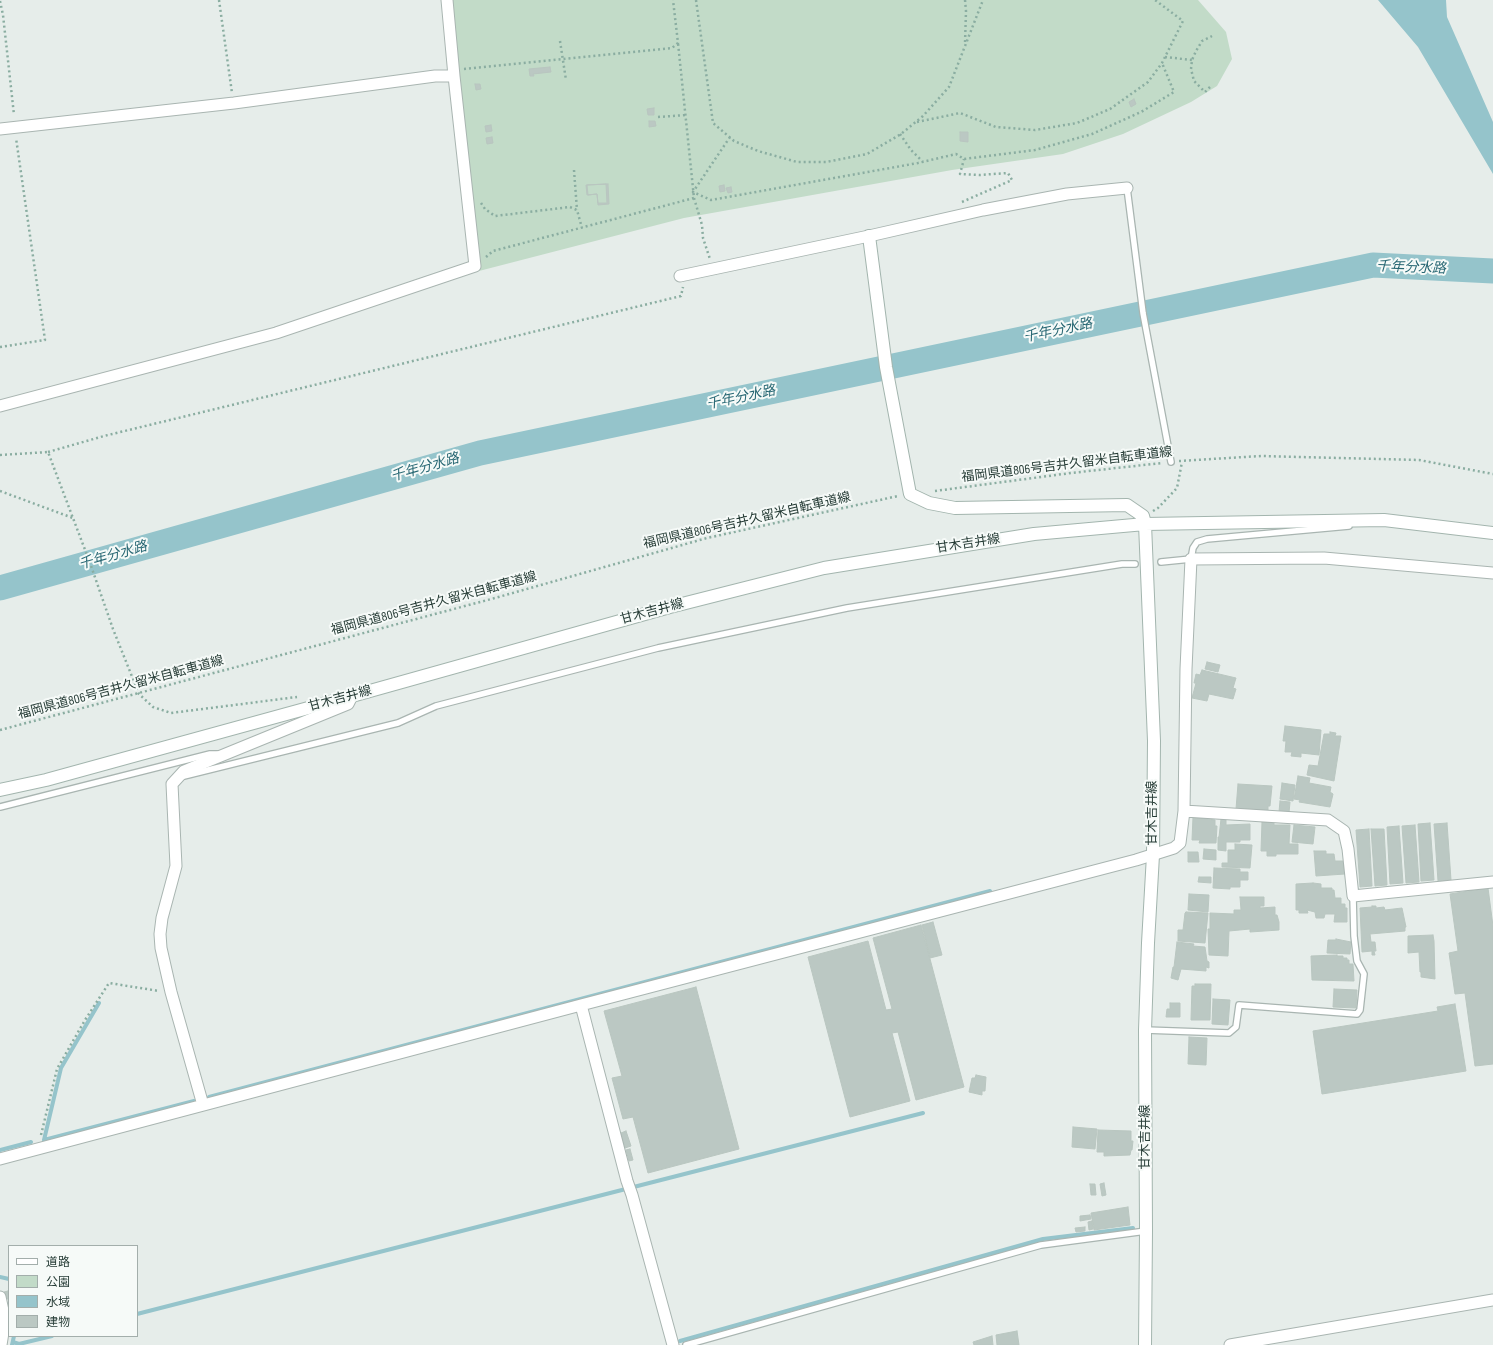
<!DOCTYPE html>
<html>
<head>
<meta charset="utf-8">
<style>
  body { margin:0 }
  #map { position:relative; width:1493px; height:1345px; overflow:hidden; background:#e6edea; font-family:"Sofia Sans Condensed","Noto Sans JP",sans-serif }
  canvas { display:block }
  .legend { position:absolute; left:8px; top:1245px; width:130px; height:92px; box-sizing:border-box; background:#f6faf8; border:1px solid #a3aeab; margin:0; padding:5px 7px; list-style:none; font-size:12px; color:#273d37 }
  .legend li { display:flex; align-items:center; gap:8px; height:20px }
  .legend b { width:20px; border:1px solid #a3aeab }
</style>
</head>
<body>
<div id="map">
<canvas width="1493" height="1345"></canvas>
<ul class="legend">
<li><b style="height:5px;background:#fff"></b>道路</li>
<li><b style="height:11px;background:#c2dbc8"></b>公園</li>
<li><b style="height:11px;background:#95c4cb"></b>水域</li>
<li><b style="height:11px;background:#bbc8c3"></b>建物</li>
</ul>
</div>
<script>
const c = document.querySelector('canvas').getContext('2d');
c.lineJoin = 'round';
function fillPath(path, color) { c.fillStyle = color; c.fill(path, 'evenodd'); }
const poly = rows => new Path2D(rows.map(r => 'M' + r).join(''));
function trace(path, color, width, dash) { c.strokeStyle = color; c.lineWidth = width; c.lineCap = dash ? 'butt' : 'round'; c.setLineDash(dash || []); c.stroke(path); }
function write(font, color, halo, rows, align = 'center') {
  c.font = font + ' "Sofia Sans Condensed","Noto Sans JP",sans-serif'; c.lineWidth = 4; c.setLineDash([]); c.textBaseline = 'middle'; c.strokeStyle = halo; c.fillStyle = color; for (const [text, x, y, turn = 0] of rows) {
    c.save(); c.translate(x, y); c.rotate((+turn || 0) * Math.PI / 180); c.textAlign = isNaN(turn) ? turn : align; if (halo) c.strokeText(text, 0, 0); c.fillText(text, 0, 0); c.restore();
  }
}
const green = poly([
  [452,0,1198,0,1226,32,1232,59,1217,86,1191,102,1123,134,1063,154,952,170,684,218,479,271]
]);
const water = poly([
  [1378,0,1446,0,1447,17,1493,122,1493,174,1418,47]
]);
const stream = poly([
  [99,1003,61,1068,44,1140,194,1101],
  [209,1097,990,891],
  [0,1150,31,1142],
  [0,1277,9,1279],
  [137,1314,923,1113],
  [680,1341,1043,1239,1133,1228],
  [13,1342,19,1344,52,1336],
  [12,1345,14,1336]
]);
const river = poly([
  [0,588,480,453,1373,265,1493,271]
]);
const building = poly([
  [550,67,551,72,533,74,534,76,530,76,529,69,550,67],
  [475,84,480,84,481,89,476,90,475,84],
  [1134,99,1136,104,1131,107,1129,102,1134,99],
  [654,108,654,115,648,115,647,109,654,108],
  [649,121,655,121,656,126,649,127,649,121],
  [491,125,492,131,486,132,485,126,491,125],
  [960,132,968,132,968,142,960,141,960,132],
  [492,137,493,143,487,144,486,138,492,137],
  [606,184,607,203,598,203,597,194,587,195,586,185,606,184],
  [608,184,609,204,598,205,597,194,588,195,587,185,608,184],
  [724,185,725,191,720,192,719,186,724,185],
  [731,187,732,192,728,193,726,188,731,187],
  [1207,662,1220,665,1218,672,1205,669,1207,662],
  [1202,670,1236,678,1233,688,1236,689,1233,699,1209,694,1207,701,1192,698,1196,683,1194,683,1196,674,1200,675,1202,670],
  [1285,726,1321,730,1319,755,1301,753,1301,757,1291,756,1292,752,1285,752,1286,741,1283,741,1285,726],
  [1330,732,1336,733,1335,736,1341,736,1334,781,1307,775,1309,765,1318,766,1324,734,1330,734,1330,732],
  [1298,776,1310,778,1309,783,1331,787,1330,792,1333,794,1330,807,1299,802,1300,800,1294,799,1298,776],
  [1282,783,1295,785,1293,801,1280,799,1282,783],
  [1238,784,1272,786,1270,806,1268,806,1268,811,1236,809,1238,784],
  [1280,801,1290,802,1289,813,1279,812,1280,801],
  [1193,817,1215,820,1215,826,1217,826,1216,843,1199,843,1200,840,1192,840,1193,817],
  [1221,819,1226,819,1226,825,1250,824,1250,840,1240,840,1240,842,1226,842,1226,851,1218,850,1218,837,1219,837,1221,819],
  [1262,822,1274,822,1274,825,1290,825,1289,844,1298,844,1298,854,1276,854,1276,856,1267,856,1267,851,1261,851,1262,822],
  [1430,823,1434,880,1421,881,1418,824,1430,823],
  [1447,823,1451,880,1438,881,1434,824,1447,823],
  [1294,825,1315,827,1313,844,1292,842,1294,825],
  [1415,825,1419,882,1406,883,1402,826,1415,825],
  [1399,826,1403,883,1390,884,1387,827,1399,826],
  [1369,829,1372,886,1360,887,1356,830,1369,829],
  [1371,829,1384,829,1387,885,1375,886,1371,829],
  [1235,844,1252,845,1250,868,1222,867,1222,863,1228,863,1228,850,1235,850,1235,844],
  [1204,849,1216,850,1216,860,1203,859,1204,849],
  [1314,851,1326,851,1326,854,1334,854,1335,861,1344,861,1345,874,1316,876,1314,851],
  [1188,852,1198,852,1199,862,1188,862,1188,852],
  [1214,868,1240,869,1240,872,1248,872,1248,880,1240,880,1240,887,1230,887,1230,889,1213,888,1214,868],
  [1199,877,1211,877,1211,883,1198,882,1199,877],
  [1313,883,1321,884,1321,888,1332,888,1332,890,1334,890,1335,898,1341,898,1341,904,1345,904,1345,908,1347,908,1347,922,1334,922,1335,914,1325,914,1324,918,1316,918,1315,912,1307,910,1308,913,1299,913,1299,910,1296,910,1296,884,1313,883],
  [1488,888,1493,926,1493,1064,1475,1066,1465,993,1455,994,1449,953,1458,951,1450,894,1488,888],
  [1189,894,1209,895,1208,912,1188,910,1189,894],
  [1240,897,1264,897,1264,906,1260,906,1260,908,1275,907,1275,915,1277,915,1279,922,1279,930,1250,932,1250,929,1229,931,1228,956,1209,955,1208,929,1210,929,1210,913,1234,914,1234,910,1241,910,1240,897],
  [1372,906,1376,906,1376,908,1384,907,1385,910,1402,908,1406,927,1405,927,1405,931,1370,934,1371,942,1375,942,1376,951,1374,951,1375,955,1372,955,1372,951,1362,952,1360,908,1372,907,1372,906],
  [1186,912,1208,913,1205,943,1178,941,1178,930,1183,930,1185,913,1186,912],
  [933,922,942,955,930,958,922,925,933,922],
  [921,925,964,1087,916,1100,898,1032,892,1033,910,1101,850,1117,808,957,868,941,886,1010,892,1009,873,938,921,925],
  [1433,935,1434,941,1435,979,1421,977,1421,972,1420,972,1419,952,1408,953,1408,936,1433,935],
  [1336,939,1351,942,1350,954,1327,953,1328,940,1336,940,1336,939],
  [1177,942,1194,944,1193,946,1205,947,1207,961,1209,962,1209,968,1206,967,1206,971,1181,969,1178,980,1171,978,1173,967,1174,967,1177,942],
  [1337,955,1337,956,1343,956,1343,958,1347,958,1347,960,1349,960,1349,964,1353,964,1354,981,1312,980,1311,956,1337,955],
  [1195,984,1211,984,1210,1020,1191,1020,1192,986,1195,986,1195,984],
  [696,987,739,1149,648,1173,633,1117,623,1119,612,1078,622,1076,604,1011,696,987],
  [1334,989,1357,990,1356,1008,1333,1007,1334,989],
  [1213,999,1230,1000,1228,1025,1212,1024,1213,999],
  [1170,1003,1180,1003,1180,1017,1166,1017,1167,1009,1170,1009,1170,1003],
  [1455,1004,1466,1071,1322,1094,1313,1031,1438,1011,1437,1007,1455,1004],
  [1189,1037,1207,1038,1206,1065,1188,1064,1189,1037],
  [976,1075,986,1077,985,1091,982,1091,982,1095,969,1092,972,1078,975,1078,976,1075],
  [1073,1127,1097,1129,1095,1149,1072,1147,1073,1127],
  [1098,1130,1131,1131,1131,1141,1133,1141,1132,1150,1131,1150,1130,1155,1104,1156,1104,1152,1097,1152,1098,1130],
  [626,1131,631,1146,625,1148,621,1133,626,1131],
  [630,1149,633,1160,629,1161,626,1150,630,1149],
  [1104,1183,1106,1195,1102,1196,1100,1184,1104,1183],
  [1090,1184,1095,1184,1096,1195,1091,1195,1090,1184],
  [1128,1207,1130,1225,1094,1230,1091,1213,1128,1207],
  [1090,1215,1091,1219,1080,1221,1080,1216,1090,1215],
  [1092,1221,1093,1229,1089,1230,1088,1222,1092,1221],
  [1085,1227,1085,1231,1076,1232,1075,1228,1085,1227],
  [8,1291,9,1299,6,1299,4,1292,8,1291],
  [1017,1331,1019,1345,997,1345,996,1335,1017,1331],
  [992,1336,993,1345,974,1345,973,1342,992,1336]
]);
const path = poly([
  [219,0,232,93],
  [696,0,713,123,734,141,758,151,797,162,826,162,867,154,901,134,923,116,949,87,983,0],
  [965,0,966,11,965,43],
  [0,1,3,15,14,115],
  [560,41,566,80],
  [1165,57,1192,60],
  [464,69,672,48,678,43,673,0],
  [1210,87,1205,92,1194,81,1191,69,1192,60,1196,51,1202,41,1212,36],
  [658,117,686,115],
  [917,122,960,113,996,127,1035,130,1077,123,1110,109,1148,82,1162,63,1183,21,1155,0],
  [900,134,911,150,923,162],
  [730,137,693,192,711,200,918,163,956,154,964,159,1035,150,1092,134,1141,112,1174,92,1162,63],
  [574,170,577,210],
  [694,198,702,225,703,238,710,259],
  [962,202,1012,180,1008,173,979,175,960,174,964,159],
  [481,203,485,209,495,216,570,207,577,210,582,228],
  [486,257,493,251,694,198,678,43],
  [0,347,45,340,16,138],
  [48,452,104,436,681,296,683,287],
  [0,455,48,452,90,563,113,629,139,694,153,707,171,713,297,697],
  [1179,461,1261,456,1419,460,1493,474],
  [0,491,73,518],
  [935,491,1071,473,1162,463],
  [1153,511,1158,508,1177,488,1182,462],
  [0,730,495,598,707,538,898,496],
  [41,1135,57,1069,85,1020,109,983,159,991]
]);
const lane = poly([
  [1127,188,1143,313,1171,462],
  [1161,562,1191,559,1193,548,1197,542,1207,539,1349,526],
  [184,776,398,723,436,706,658,648,847,608,1122,564,1135,564],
  [0,807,210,754,217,754],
  [1145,1030,1229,1033,1236,1027,1239,1005,1357,1014,1360,1010,1364,974,1357,961,1354,936,1353,896],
  [686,1345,1041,1245,1146,1231]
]);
const street = poly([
  [0,129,234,103,435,76,454,76,447,0],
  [680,276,869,236,983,210,1067,194,1127,188],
  [0,406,276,333,475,266,454,76],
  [1184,811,1328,820,1344,831,1348,849,1353,896,1493,882],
  [581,1005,627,1181,632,1195,673,1345],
  [203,1105,171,992,161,948,160,934,162,918,176,866,172,784,184,771,348,704,352,696],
  [0,1159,581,1005,1136,860,1174,848,1180,843,1184,811,1186,669,1191,559,1324,558,1493,573],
  [0,1297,5,1320,1,1345],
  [1230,1345,1493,1300]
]);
const secondary = poly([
  [869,236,886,367,910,494,929,503,955,508,1127,505,1143,516,1145,524,1154,741,1153,855,1148,943,1145,1030,1146,1231,1145,1345],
  [0,790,46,780,352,696,670,607,824,568,1034,534,1145,524,1384,520,1493,533]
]);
const streetNames = [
  ["福岡県道806号吉井久留米自転車道線",1067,465,-7],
  ["福岡県道806号吉井久留米自転車道線",747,521,-13],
  ["甘木吉井線",968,544,-9],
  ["福岡県道806号吉井久留米自転車道線",434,604,-15],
  ["甘木吉井線",652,612,-15],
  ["福岡県道806号吉井久留米自転車道線",121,688,-15],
  ["甘木吉井線",340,699,-15],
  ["甘木吉井線",1153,813,-90],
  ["甘木吉井線",1146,1137,-90]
];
const waterNames = [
  ["千年分水路",1411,268,2],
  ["千年分水路",1058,331,-12],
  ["千年分水路",741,398,-12],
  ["千年分水路",425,468,-16],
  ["千年分水路",113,556,-16]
];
fillPath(green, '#c2dbc8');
fillPath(water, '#95c4cb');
trace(stream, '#95c4cb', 4);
trace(river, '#95c4cb', 25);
fillPath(building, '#bbc8c3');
trace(building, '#b9c6c0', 1);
trace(lane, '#a9b5b1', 8);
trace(street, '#a9b5b1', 13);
trace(secondary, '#a3b5ae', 14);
trace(path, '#8aada1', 2.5, [2, 3]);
trace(lane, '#fff', 5.5);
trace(street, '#fff', 11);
trace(secondary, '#fff', 12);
write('13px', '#273d37', '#f6faf8', streetNames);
write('italic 14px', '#276773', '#f6faf8', waterNames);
</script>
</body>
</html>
